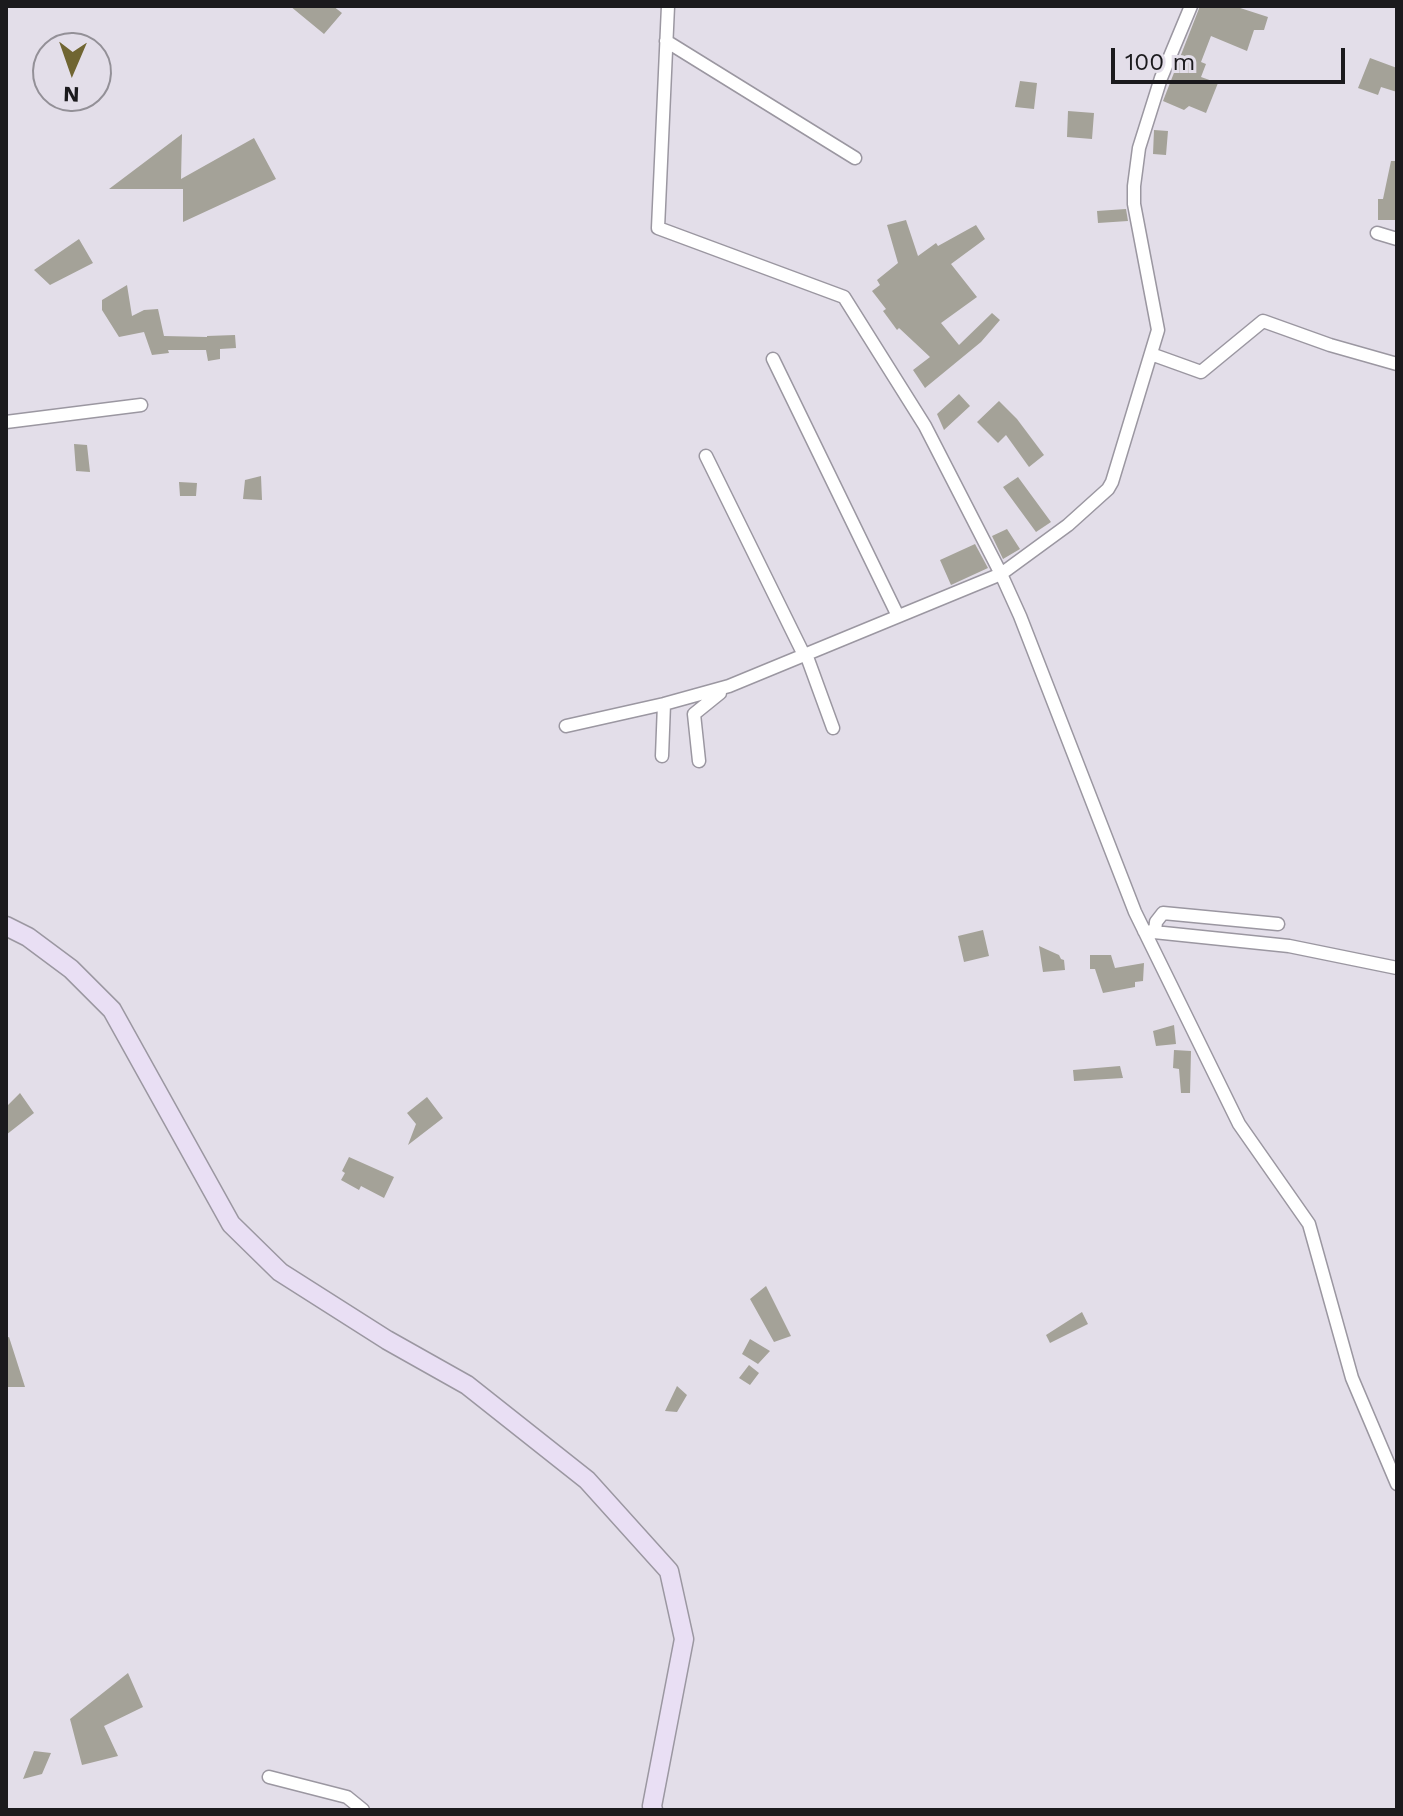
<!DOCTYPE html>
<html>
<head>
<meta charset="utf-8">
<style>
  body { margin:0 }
  #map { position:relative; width:1403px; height:1816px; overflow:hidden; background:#e3dee9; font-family:"Work Sans",sans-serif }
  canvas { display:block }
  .frame { position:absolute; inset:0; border:8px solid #1b1a1d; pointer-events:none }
  .north { position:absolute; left:32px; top:32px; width:80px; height:80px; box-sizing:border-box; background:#e3dee9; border:2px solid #939097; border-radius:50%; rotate:182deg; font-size:22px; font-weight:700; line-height:32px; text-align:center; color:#1b1a1d }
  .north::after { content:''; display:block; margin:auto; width:28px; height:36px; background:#706532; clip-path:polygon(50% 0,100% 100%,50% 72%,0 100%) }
  .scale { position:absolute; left:1111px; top:48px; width:234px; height:36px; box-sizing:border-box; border:4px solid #1b1a1d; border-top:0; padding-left:10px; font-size:24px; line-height:28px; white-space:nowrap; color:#1b1a1d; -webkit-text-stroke:6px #e3dee9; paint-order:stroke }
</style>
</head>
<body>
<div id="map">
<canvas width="1403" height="1816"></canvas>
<div class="frame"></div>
<div class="north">N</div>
<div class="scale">100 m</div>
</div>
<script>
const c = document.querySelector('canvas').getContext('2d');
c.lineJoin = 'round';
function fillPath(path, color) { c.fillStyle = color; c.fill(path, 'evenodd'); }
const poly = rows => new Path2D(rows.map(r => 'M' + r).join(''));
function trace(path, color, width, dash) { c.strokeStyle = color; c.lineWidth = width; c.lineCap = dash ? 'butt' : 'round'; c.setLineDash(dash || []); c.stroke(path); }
const building = poly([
  [290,6,333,6,342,13,324,34],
  [1200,6,1234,6,1268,17,1264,30,1254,30,1247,51,1211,36,1201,62,1206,64,1201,77,1218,83,1206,113,1189,106,1184,110,1163,101],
  [1370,58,1397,68,1397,92,1381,87,1378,95,1358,88],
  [1020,81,1037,83,1034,109,1015,107],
  [1068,111,1094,113,1092,139,1067,137],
  [1154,130,1168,131,1166,155,1153,154],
  [182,134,181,179,254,138,276,179,183,222,183,189,109,189],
  [1391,161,1397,161,1397,220,1378,220,1378,199,1383,199],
  [1126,209,1128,221,1098,223,1097,211],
  [906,220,918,256,936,243,938,246,976,225,985,239,951,264,977,297,941,323,959,345,992,313,1000,320,981,342,925,388,913,370,930,357,899,328,897,330,883,311,886,309,872,291,880,285,877,280,898,263,887,225],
  [79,239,93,263,50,285,34,270],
  [127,285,132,316,144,310,158,309,164,336,207,337,207,336,235,335,236,348,220,349,220,359,208,361,206,350,168,350,169,353,152,355,144,332,119,337,102,310,102,300],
  [959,394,970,406,944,430,937,414],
  [999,401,1017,419,1044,455,1029,467,1006,435,998,443,977,422],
  [74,444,87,445,90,472,76,471],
  [261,476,262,500,243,499,245,480],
  [1018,477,1051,522,1036,532,1003,487],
  [179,482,197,483,196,496,180,496],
  [1007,529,1020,549,1003,559,992,536],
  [975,544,988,568,951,585,940,560],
  [983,930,989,956,964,962,958,936],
  [1039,946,1059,955,1061,959,1064,960,1065,970,1043,972],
  [1090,955,1111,955,1115,968,1144,963,1143,981,1135,982,1135,987,1103,993,1095,969,1090,969],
  [1174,1025,1176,1044,1156,1046,1153,1031],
  [1174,1050,1191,1051,1190,1093,1181,1093,1179,1069,1173,1068],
  [1120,1066,1123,1078,1074,1081,1073,1070],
  [20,1093,34,1113,6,1135,6,1107],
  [427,1097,443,1118,408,1145,416,1124,407,1113],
  [349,1157,394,1177,384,1198,361,1186,359,1190,341,1180,345,1173,342,1171],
  [766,1286,791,1336,774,1342,750,1299],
  [1082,1312,1088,1324,1050,1343,1046,1335],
  [9,1337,25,1387,6,1387,6,1338],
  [750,1339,770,1351,758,1364,742,1354],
  [749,1365,759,1373,750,1385,739,1378],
  [677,1386,687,1395,677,1412,665,1411],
  [128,1673,143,1707,104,1726,118,1756,82,1765,70,1719],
  [34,1751,51,1753,42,1774,23,1779]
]);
const street = poly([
  [668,6,658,228,844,297,925,426,1001,574,1020,616,1135,912,1239,1124,1309,1224,1352,1378,1397,1484],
  [666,41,855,158],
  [1377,233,1397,239],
  [1151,354,1201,372,1263,321,1330,345,1397,364],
  [773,359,898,616],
  [6,422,141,405],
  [706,456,804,655],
  [806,654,833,728],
  [566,726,664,704,729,686,1001,574,1068,525,1108,489,1112,482,1158,330,1134,204,1134,186,1139,148,1161,78,1191,6],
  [662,756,664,704],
  [699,761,694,714,720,693],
  [1144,931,1289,946,1397,968],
  [1155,932,1156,922,1163,913,1278,924],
  [269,1777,347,1797,363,1810]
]);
const secondary = poly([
  [6,926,28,937,71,969,112,1010,231,1224,280,1272,387,1340,467,1385,587,1480,669,1571,684,1639,652,1806,653,1810]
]);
fillPath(building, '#a4a298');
trace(street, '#9b97a1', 15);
trace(secondary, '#9b97a1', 21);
trace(street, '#fff', 12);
trace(secondary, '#e9dff4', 18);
</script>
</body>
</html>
